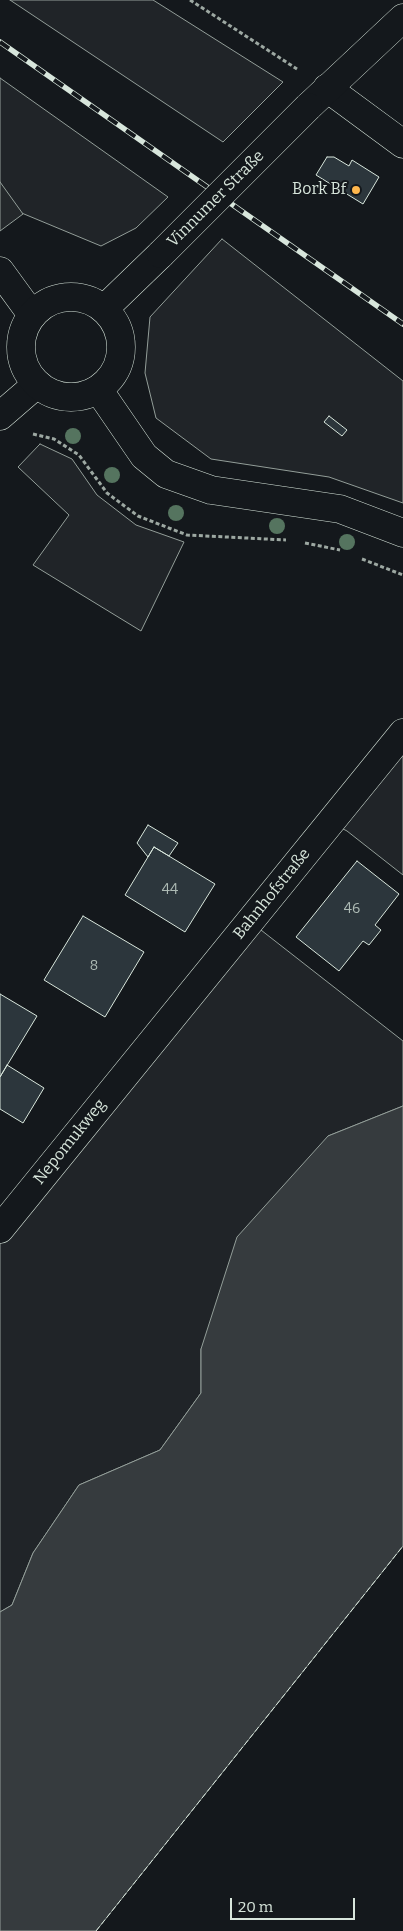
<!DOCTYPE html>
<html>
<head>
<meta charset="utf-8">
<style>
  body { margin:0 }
  #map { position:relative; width:403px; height:1931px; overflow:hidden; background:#14181c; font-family:Bitter,serif }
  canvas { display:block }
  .scale { position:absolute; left:230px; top:1898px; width:125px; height:22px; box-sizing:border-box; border:2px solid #d8e6dc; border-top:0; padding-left:6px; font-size:15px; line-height:18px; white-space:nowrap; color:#d8e6dc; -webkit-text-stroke:4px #14181c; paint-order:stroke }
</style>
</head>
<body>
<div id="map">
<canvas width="403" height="1931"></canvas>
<div class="scale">20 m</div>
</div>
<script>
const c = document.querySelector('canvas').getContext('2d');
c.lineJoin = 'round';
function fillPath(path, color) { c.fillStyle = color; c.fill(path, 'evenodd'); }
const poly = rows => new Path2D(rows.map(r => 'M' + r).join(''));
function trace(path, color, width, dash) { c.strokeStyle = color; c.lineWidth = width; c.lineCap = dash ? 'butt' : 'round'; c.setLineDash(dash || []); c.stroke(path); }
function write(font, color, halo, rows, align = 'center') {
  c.font = font + ' Bitter,serif'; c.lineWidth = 4; c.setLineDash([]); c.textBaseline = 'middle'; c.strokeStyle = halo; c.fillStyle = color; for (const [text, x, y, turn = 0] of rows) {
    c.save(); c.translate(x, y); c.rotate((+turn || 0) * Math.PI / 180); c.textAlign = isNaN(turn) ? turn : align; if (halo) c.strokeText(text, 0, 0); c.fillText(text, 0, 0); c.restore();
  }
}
const green = poly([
  [10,0,153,0,283,82,223,142,10,0],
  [0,78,168,197,136,228,101,246,0,204,0,78],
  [222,239,403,381,403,503,329,477,211,459,156,418,145,373,150,317,222,239],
  [40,444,72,459,97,495,136,525,184,542,141,631,33,565,69,515,18,467,40,444],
  [403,728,403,875,347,831,318,816,403,728],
  [252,923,403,1041,403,1106,328,1136,201,1349,201,1393,160,1450,79,1485,33,1553,12,1605,0,1612,0,1210,252,923]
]);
const parking = poly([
  [0,182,23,214,0,231,0,182]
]);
const water = poly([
  [403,1106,403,1546,96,1931,0,1931,0,1612,12,1605,33,1553,79,1485,160,1450,201,1393,201,1349,237,1237,328,1136,403,1106]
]);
const building = poly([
  [327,157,334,157,349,166,352,160,379,177,363,204,316,175,327,157],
  [329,416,347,430,342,436,324,422,329,416],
  [148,825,178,843,169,856,154,847,148,857,137,843,148,825],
  [154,847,215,884,185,932,125,895,154,847],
  [357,861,399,894,375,925,381,930,369,945,363,941,339,971,296,937,357,861],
  [83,916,144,952,105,1017,44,980,83,916],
  [0,994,37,1016,0,1077,0,994],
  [7,1065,44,1088,23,1123,0,1109,0,1077,7,1065]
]);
const path = poly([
  [190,0,297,69],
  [33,434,54,439,79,455,107,493,138,516,187,535,286,540],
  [305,543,340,550],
  [362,559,403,575]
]);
const street = poly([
  [327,88,403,144],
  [0,271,32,315],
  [0,416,37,384],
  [0,1229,403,733]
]);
const secondary = poly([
  [308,107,403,18],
  '21 347a50 50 0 1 1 100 0a50 50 0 1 1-100 0Z',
  [104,309,161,254],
  [98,389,144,456,166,474,211,490,340,509,403,533]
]);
const rail = poly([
  [0,42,403,324]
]);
const secondaryBridge = poly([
  [161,254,308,107]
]);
const fence = poly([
  [96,1931,403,1546]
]);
const trees = [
  [73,436],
  [112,475],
  [176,513],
  [277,526],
  [347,542]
];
const markers = [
  [356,190,5,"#ffb74d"]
];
const numberNames = [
  ["44",170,890],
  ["46",352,909],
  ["8",94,966]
];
const poiNames = [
  ["Bork Bf",346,190]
];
const streetNames = [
  ["Vinnumer Straße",216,199,-45],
  ["Bahnhofstraße",272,894,-51],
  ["Nepomukweg",70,1142,-51]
];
fillPath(green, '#202428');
trace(green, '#939e99', 1);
fillPath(parking, '#24282b');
trace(parking, '#939e99', 1);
fillPath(water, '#363b3e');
trace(water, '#939e99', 1);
fillPath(building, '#2c363c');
trace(building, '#d8e6dc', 1);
trace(street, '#d8e6dc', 29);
trace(secondary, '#d8e6dc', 29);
trace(path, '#9da8a2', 3, [4, 2.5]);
trace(street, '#14181c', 28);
trace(secondary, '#14181c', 28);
trace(rail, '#d8e6dc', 5.5);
trace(rail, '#14181c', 4, [11]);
trace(secondaryBridge, '#d8e6dc', 29, []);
trace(secondaryBridge, '#14181c', 28);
trace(fence, '#d8e6dc', 1, [6, 2.5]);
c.fillStyle = '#55745f';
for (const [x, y] of trees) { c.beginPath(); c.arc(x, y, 8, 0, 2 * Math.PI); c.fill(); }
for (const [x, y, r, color] of markers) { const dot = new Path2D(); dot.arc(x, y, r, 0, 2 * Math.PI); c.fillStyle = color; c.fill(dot); trace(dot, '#14181c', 2); }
write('14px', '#adbab4', null, numberNames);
write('16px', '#d8e6dc', '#14181c', poiNames, 'right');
write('16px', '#d8e6dc', '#14181c', streetNames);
</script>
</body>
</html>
